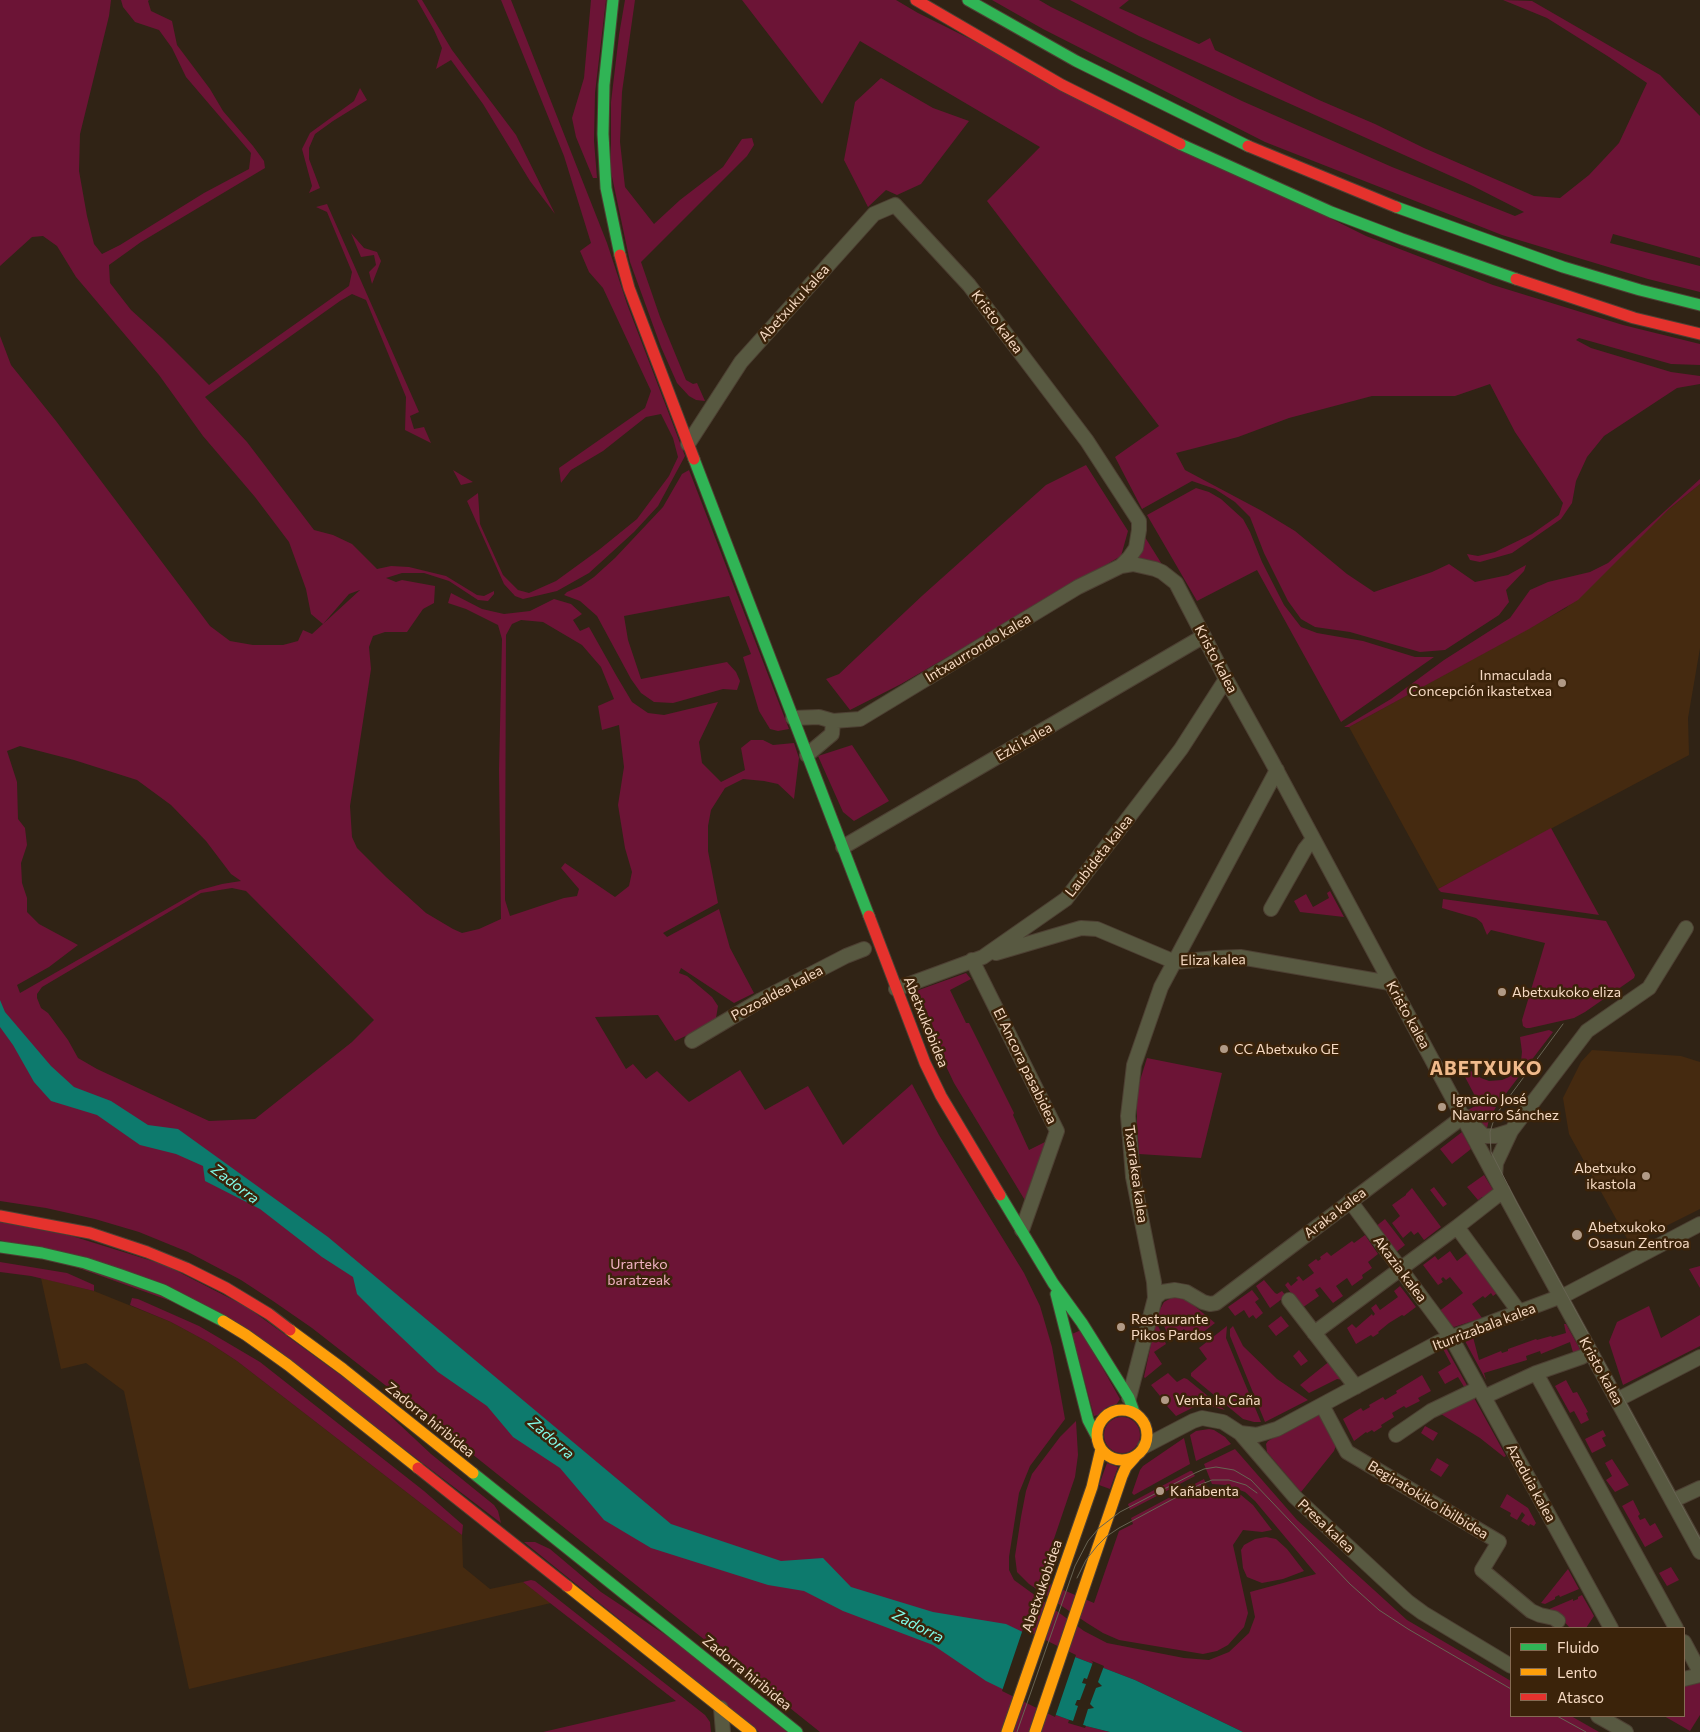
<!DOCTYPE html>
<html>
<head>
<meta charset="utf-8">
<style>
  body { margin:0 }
  #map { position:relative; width:1700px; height:1732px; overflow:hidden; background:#302315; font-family:Commissioner,sans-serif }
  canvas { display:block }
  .legend { position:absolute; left:1510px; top:1627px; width:175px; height:90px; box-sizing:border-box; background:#3b230a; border:1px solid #866c54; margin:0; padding:6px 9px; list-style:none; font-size:15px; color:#f6dac3 }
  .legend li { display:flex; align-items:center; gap:10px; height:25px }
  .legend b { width:25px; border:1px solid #866c54 }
</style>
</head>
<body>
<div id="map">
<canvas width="1700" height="1732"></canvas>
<ul class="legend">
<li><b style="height:6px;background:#30b455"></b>Fluido</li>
<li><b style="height:6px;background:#ff9f0a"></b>Lento</li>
<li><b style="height:6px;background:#e5322d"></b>Atasco</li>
</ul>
</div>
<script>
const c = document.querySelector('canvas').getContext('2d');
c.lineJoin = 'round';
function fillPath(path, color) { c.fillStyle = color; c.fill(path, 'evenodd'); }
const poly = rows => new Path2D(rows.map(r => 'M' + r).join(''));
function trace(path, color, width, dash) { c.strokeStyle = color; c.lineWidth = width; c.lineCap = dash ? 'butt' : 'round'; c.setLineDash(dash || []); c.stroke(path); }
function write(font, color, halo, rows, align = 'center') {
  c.font = font + ' Commissioner,sans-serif'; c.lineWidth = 5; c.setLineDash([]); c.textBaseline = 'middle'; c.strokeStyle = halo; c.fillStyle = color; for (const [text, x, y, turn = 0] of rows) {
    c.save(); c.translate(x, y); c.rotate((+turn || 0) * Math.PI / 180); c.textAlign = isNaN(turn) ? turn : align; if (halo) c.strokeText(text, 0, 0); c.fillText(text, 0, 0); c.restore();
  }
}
const built = poly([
  [1700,484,1700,648,1688,718,1689,755,1438,889,1349,727,1566,608,1669,509],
  [1592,1050,1681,1056,1700,1062,1700,1209,1630,1244,1569,1134,1563,1098,1581,1062],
  [41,1278,94,1291,171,1322,208,1342,237,1361,462,1535,463,1567,490,1589,523,1582,551,1603,189,1689,124,1391,86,1363,61,1369]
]);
const green = poly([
  [0,0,111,0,109,16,80,134,79,171,87,216,94,244,102,254,120,245,204,193,249,169,251,153,186,77,172,48,159,30,135,22,123,7,121,0,149,0,148,1,151,11,172,21,177,45,210,89,223,111,253,146,264,161,265,168,141,242,109,265,110,283,131,310,162,338,209,385,349,286,352,272,327,212,316,207,327,204,419,412,410,416,414,429,424,427,431,443,405,430,406,397,366,300,352,294,340,301,205,397,247,442,314,530,333,535,352,544,377,569,391,566,409,567,446,576,477,595,484,596,494,591,494,594,488,601,478,600,449,581,424,573,402,573,386,578,396,582,402,580,435,586,434,603,423,609,407,632,385,632,373,636,369,647,371,669,350,806,352,837,357,848,386,877,426,913,453,929,462,933,479,929,501,919,499,770,502,639,498,625,466,609,448,603,451,593,482,609,504,614,530,611,554,599,571,604,582,614,573,620,580,631,589,627,616,675,632,702,648,713,664,715,718,702,699,742,702,763,721,782,745,770,741,748,751,740,763,740,773,745,794,743,799,758,794,799,778,784,764,781,743,779,725,788,711,810,708,826,708,851,718,903,663,933,667,937,719,909,730,948,754,993,734,1003,681,968,679,973,687,976,712,997,718,1006,716,1018,713,1023,675,1041,658,1015,595,1017,626,1069,633,1064,646,1079,657,1071,689,1102,740,1070,765,1110,808,1086,843,1145,912,1084,939,1135,1024,1273,1040,1306,1052,1347,1065,1419,1030,1466,1019,1493,1009,1557,1009,1570,1014,1580,1084,1631,1107,1643,1184,1658,1209,1660,1229,1652,1249,1633,1255,1617,1250,1592,1316,1574,1255,1501,1245,1492,1226,1485,1212,1484,1204,1464,1235,1449,1297,1520,1407,1620,1511,1681,1511,1716,1571,1716,1599,1732,1243,1732,1135,1680,1075,1657,1003,1689,1056,1715,1086,1726,1110,1732,820,1732,417,1410,312,1328,273,1301,241,1280,188,1252,139,1232,95,1219,46,1208,0,1201,0,336,11,365,56,421,210,626,230,641,253,645,283,645,298,641,303,630,312,634,323,624,311,614,306,589,289,542,255,497,203,436,159,375,76,277,57,246,43,236,32,237,0,266],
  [360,590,323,624,349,594],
  [521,620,543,622,582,645,601,667,614,699,598,706,602,730,619,725,624,767,618,805,625,848,632,872,629,886,615,897,565,863,561,868,579,889,577,896,564,898,510,916,505,900,506,635,512,624],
  [20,746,74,760,137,780,171,805,206,841,231,874,241,881,222,884,200,890,20,993,17,985,49,967,78,945,39,924,27,912,27,898,22,883,21,863,27,845,25,828,18,819,17,782,7,751],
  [232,888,246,891,374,1020,352,1042,255,1119,209,1121,97,1069,78,1058,68,1040,48,1013,41,1008,37,998,37,994,42,987,201,893],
  [417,0,422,0,452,50,516,135,555,214,530,181,483,104,451,60,436,69,442,48,434,30],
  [501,0,511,0,607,243,627,304,685,456,658,506,634,532,589,573,557,591,523,599,515,596,504,584,467,501,478,493,480,524,503,575,518,590,529,593,556,581,600,549,637,519,669,476,678,457,673,438,661,414,646,417,603,451,571,470,561,483,559,468,645,408,651,391,603,288,589,272,580,251,591,243,564,156],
  [591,0,606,0,595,93,594,141,597,178,593,178,576,137,572,118,584,78],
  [625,0,635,0,622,92,620,142,625,187,654,224,680,200,723,167,742,139,752,138,754,145,747,156,641,262,660,317,686,380,693,384,697,383,705,401,696,400,689,396,677,383,661,347,630,262,611,172,611,102,619,35],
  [742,0,896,0,918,13,1366,236,1493,285,1623,325,1700,344,1700,365,1671,364,1579,338,1576,340,1591,348,1671,372,1700,376,1700,384,1677,388,1604,436,1587,457,1576,481,1572,503,1561,519,1512,553,1480,562,1470,560,1467,554,1478,556,1495,552,1532,534,1559,515,1563,503,1515,432,1490,384,1455,396,1372,396,1289,418,1238,437,1176,453,1185,470,1262,511,1295,531,1347,574,1374,592,1432,572,1449,564,1475,582,1508,575,1526,565,1524,571,1506,590,1509,602,1499,615,1445,650,1420,652,1350,632,1315,627,1301,619,1288,601,1264,553,1250,517,1235,502,1215,489,1192,481,1142,509,1115,457,1159,426,987,201,1040,147,860,41,822,104],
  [992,0,1039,0,1051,7,1242,101,1392,167,1515,216,1524,212,1471,185,1139,36,1070,0,1129,0,1119,8,1199,44,1210,38,1215,50,1319,100,1375,124,1424,148,1534,196,1560,198,1589,175,1619,143,1647,83,1609,57,1547,18,1503,0,1532,1,1660,75,1700,116,1700,258,1613,234,1610,243,1700,266,1700,292,1648,279,1502,235,1265,142,1043,29],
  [881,78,933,108,969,121,921,184,897,195,886,190,868,207,844,160,855,102],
  [360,88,367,100,333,121,315,134,309,148,309,159,320,188,309,193,312,186,302,149,310,133,354,101],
  [351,233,364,248,377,252,381,261,372,284,369,272,376,265,374,255,361,257],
  [1086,465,1128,531,1121,556,901,684,850,710,826,679,839,674,923,595,1046,485],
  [453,470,473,482,461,485],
  [689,470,789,729,778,731,770,729,759,711,743,657,751,654,729,596,624,616,628,640,641,679,727,662,736,672,740,681,737,690,723,689,673,703,654,702,641,693,631,679,597,616,580,601,564,595,567,592,581,586,594,577,615,558,663,507,682,474],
  [1700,479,1700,484,1669,509,1578,600,1529,629,1349,727,1344,727,1391,699,1444,660,1510,618,1530,590,1548,582,1590,572,1608,563],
  [1196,488,1209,492,1221,499,1243,519,1250,532,1262,562,1284,605,1301,627,1317,633,1363,641,1415,657,1434,657,1341,722,1257,570,1197,601,1147,515],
  [1143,534,1163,566,1148,560,1134,558],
  [852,745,889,801,854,821,843,812,818,756],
  [1551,828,1599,915,1441,892,1438,889],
  [1330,891,1344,917,1300,912,1294,901,1306,894,1313,907,1329,898,1327,893],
  [1443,899,1606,921,1635,975,1634,978,1585,1012,1574,1018,1530,1028,1526,1028,1523,1026,1522,1020,1545,943,1491,930,1487,935,1482,923,1476,918,1442,908],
  [966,973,971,979,950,990,966,1023,969,1023,1014,1113,1013,1115,1029,1150,1047,1141,1026,1202,954,1083,936,1045,916,991],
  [1549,1030,1553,1032,1501,1100,1475,1096,1465,1077,1471,1071,1481,1078,1489,1081,1502,1080,1509,1077,1514,1072,1521,1061,1522,1052,1520,1037],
  [1147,1058,1222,1073,1201,1158,1139,1154,1137,1123,1137,1090],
  [1477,1105,1496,1107,1489,1119,1486,1133,1475,1123,1468,1110],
  [1462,1132,1471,1149,1452,1164,1440,1149],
  [1484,1175,1495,1193,1485,1201,1482,1197,1478,1200,1467,1187],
  [1434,1187,1447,1204,1443,1207,1430,1190],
  [1412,1188,1441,1227,1424,1240,1418,1232,1414,1235,1411,1231,1403,1238,1392,1223,1400,1216,1392,1205,1406,1195,1406,1194],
  [1385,1219,1405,1245,1395,1253,1375,1227],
  [0,1222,72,1236,165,1265,247,1307,368,1395,431,1454,494,1505,498,1511,501,1523,244,1327,0,1240],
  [1365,1235,1378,1254,1368,1262,1372,1268,1362,1275,1363,1278,1352,1286,1347,1278,1336,1286,1343,1296,1333,1303,1320,1287,1315,1290,1319,1296,1302,1308,1285,1285,1288,1282,1291,1286,1298,1280,1296,1278,1299,1276,1303,1281,1314,1273,1308,1265,1316,1259,1318,1261,1321,1259,1320,1257,1327,1252,1331,1256,1352,1241,1354,1243],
  [1450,1251,1457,1261,1470,1251,1500,1291,1493,1296,1491,1293,1485,1298,1483,1296,1472,1304,1482,1318,1454,1327,1451,1326,1438,1312,1463,1293,1450,1277,1446,1280,1443,1277,1441,1279,1443,1282,1438,1285,1423,1265,1435,1256,1438,1260],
  [0,1262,67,1273,94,1285,94,1291,31,1276,0,1272],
  [1700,1266,1700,1288,1689,1269],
  [1264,1280,1275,1293,1277,1294,1282,1291,1286,1296,1270,1308,1256,1286],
  [1400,1286,1416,1307,1404,1316,1402,1315,1389,1323,1378,1332,1379,1333,1373,1337,1371,1335,1356,1344,1347,1328,1352,1324,1356,1328,1372,1314,1373,1316,1375,1314,1371,1308,1376,1304,1380,1310,1398,1297,1394,1291],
  [1252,1290,1259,1299,1255,1302,1263,1313,1256,1319,1253,1315,1249,1318,1244,1310,1235,1316,1228,1307],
  [1173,1297,1185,1298,1215,1323,1193,1340,1184,1329,1170,1339,1158,1313,1164,1302],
  [132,1298,138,1299,199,1326,260,1362,424,1491,463,1525,462,1535,237,1361,208,1342,171,1322,130,1305],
  [1649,1306,1661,1338,1700,1315,1700,1346,1623,1385,1609,1342,1617,1322],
  [1281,1316,1289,1326,1276,1336,1268,1326],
  [1156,1321,1166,1344,1154,1352,1162,1364,1145,1378,1144,1377],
  [1564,1324,1566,1324,1582,1353,1574,1356,1570,1342,1541,1354,1540,1351,1526,1356,1527,1360,1484,1373,1486,1380,1465,1341,1473,1337,1479,1360,1501,1351,1502,1353,1508,1351,1508,1349,1536,1339,1537,1340,1551,1336,1552,1337,1566,1333],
  [1227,1326,1226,1338,1261,1422,1254,1422,1243,1419,1191,1376,1191,1373,1207,1359,1199,1348],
  [1233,1326,1243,1346,1277,1379,1308,1400,1265,1422,1230,1336,1230,1329],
  [1081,1330,1120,1399,1116,1405,1107,1407,1098,1415,1094,1416,1072,1334],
  [1445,1346,1469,1389,1466,1390,1458,1377,1445,1384,1438,1372,1451,1364,1442,1347],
  [1299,1350,1308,1361,1301,1366,1293,1356],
  [1331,1360,1344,1380,1337,1379,1309,1393,1300,1385],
  [1168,1373,1177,1382,1184,1378,1187,1379,1225,1410,1214,1407,1194,1407,1176,1416,1167,1406,1170,1403,1162,1394,1160,1396,1151,1385],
  [1422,1375,1431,1391,1418,1398,1420,1401,1406,1408,1404,1406,1392,1413,1394,1417,1381,1425,1382,1427,1374,1432,1372,1430,1367,1433,1366,1432,1354,1441,1343,1419,1361,1408,1363,1411,1370,1407,1369,1405,1383,1397,1385,1400,1397,1393,1396,1391],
  [1566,1380,1573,1393,1577,1392,1588,1412,1586,1413,1589,1420,1581,1424,1574,1411,1570,1413,1555,1386],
  [1473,1396,1506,1456,1504,1457,1480,1438,1441,1414],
  [1317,1414,1319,1414,1338,1440,1334,1451,1301,1492,1267,1452,1266,1444,1268,1441],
  '1104 1435a18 18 0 1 1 36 0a18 18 0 1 1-36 0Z',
  [1076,1421,1078,1455,1075,1477,1040,1580,1094,1603,1119,1531,1133,1524,1131,1518,1204,1479,1208,1489,1223,1488,1241,1495,1253,1505,1272,1530,1262,1532,1243,1530,1233,1545,1248,1613,1244,1627,1228,1645,1217,1651,1203,1654,1119,1640,1103,1633,1087,1623,1029,1584,1017,1572,1015,1556,1021,1517,1026,1491,1032,1474,1060,1437],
  [1425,1426,1438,1433,1433,1441,1421,1433],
  [1209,1429,1214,1430,1225,1437,1231,1444,1196,1461,1190,1435,1196,1431],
  [1603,1430,1606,1436,1602,1438,1606,1446,1592,1453,1585,1439],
  [1184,1438,1190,1464,1134,1495,1132,1493,1140,1470,1143,1466],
  [1437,1458,1449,1465,1441,1477,1430,1470],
  [1612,1459,1629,1485,1615,1492,1606,1480,1612,1476,1605,1463],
  [1107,1463,1118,1467,1110,1489,1099,1485],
  [1190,1471,1192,1471,1195,1476,1130,1510,1128,1504],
  [1507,1494,1528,1508,1536,1523,1534,1526,1530,1524,1529,1526,1521,1521,1525,1515,1522,1512,1517,1520,1510,1516,1511,1513,1500,1507],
  [1633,1500,1640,1514,1638,1516,1640,1520,1645,1518,1650,1526,1655,1523,1663,1537,1645,1547,1622,1506],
  [1266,1537,1276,1539,1287,1549,1304,1571,1283,1579,1262,1583,1247,1577,1243,1568,1241,1550,1244,1545,1255,1539],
  [524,1542,535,1542,550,1549,601,1592,679,1644,787,1732,759,1732],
  [1671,1567,1679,1580,1667,1586,1659,1573],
  [1568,1569,1579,1589,1560,1597,1559,1595,1555,1597,1555,1599,1545,1604,1541,1603],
  [531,1580,535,1581,705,1715,710,1722,711,1732,543,1732,676,1701,523,1582],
  [1582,1595,1594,1616,1586,1628,1570,1628,1558,1615,1547,1610,1573,1599,1573,1601,1578,1599,1578,1597],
  [1700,1682,1700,1715,1690,1731,1664,1716,1684,1716,1684,1686]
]);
const water = poly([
  [0,1000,5,1012,51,1066,74,1087,111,1101,148,1125,178,1129,328,1237,671,1524,781,1561,823,1558,851,1587,933,1612,1006,1624,1075,1657,1135,1680,1243,1732,1110,1732,1086,1726,1056,1715,986,1681,933,1645,843,1611,804,1591,768,1585,651,1548,604,1520,560,1468,513,1437,487,1406,438,1372,381,1318,357,1294,353,1277,322,1257,260,1209,205,1181,203,1166,176,1154,140,1145,97,1115,51,1101,34,1082,13,1045,0,1027]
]);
const pier = poly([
  [1023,1629,1076,1655,1055,1717,1002,1691],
  [1090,1660,1104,1666,1098,1682,1102,1686,1096,1688,1090,1704,1094,1708,1088,1709,1083,1725,1086,1726,1085,1728,1068,1723,1069,1720,1073,1721,1078,1706,1075,1705,1077,1700,1080,1700,1086,1684,1082,1683,1084,1678,1087,1679,1093,1662]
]);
const street = poly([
  [688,444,741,362,874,214,895,205,969,285,1087,441,1139,521,1139,530,1136,548,1129,558,1121,566],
  [793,718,819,717,833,721,860,719,1078,587,1121,566,1133,564,1155,569,1162,572,1176,583,1226,679,1271,760,1495,1177,1700,1552],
  [807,755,832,734,833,721],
  [843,847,1204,636],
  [1271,909,1305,849,1313,839],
  [996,953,1081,928,1097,929,1175,962,1216,958,1240,957,1390,983],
  [972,960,1057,1131,1022,1230],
  [896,989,983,957,1066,899,1181,749,1226,679],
  [692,1041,761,1000,846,956,864,949],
  [1495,1177,1496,1163,1511,1131,1584,1035,1587,1031,1649,988,1686,928],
  [1350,1201,1451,1337,1611,1628],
  [1457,1227,1520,1313],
  [1155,1298,1162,1292,1175,1290,1186,1292,1203,1302,1210,1304,1216,1303,1464,1116,1484,1136,1495,1136,1511,1131],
  [1289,1300,1356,1387],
  [1314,1333,1457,1227,1503,1191],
  [1536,1373,1676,1628],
  [1484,1397,1536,1373,1582,1357],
  [1129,1398,1155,1298,1154,1282,1133,1177,1131,1152,1128,1116,1134,1065,1161,987,1277,770],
  [1617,1400,1700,1357],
  [1322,1405,1347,1452,1499,1542,1482,1570,1531,1611,1540,1615,1554,1618,1558,1621],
  [1240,1433,1257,1435,1277,1429,1439,1342,1567,1294,1700,1224],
  [1396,1435,1431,1411,1479,1388],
  [1145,1446,1193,1421,1202,1418,1223,1422,1240,1433,1295,1497,1408,1602,1423,1613,1511,1666],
  [1672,1501,1700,1488],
  [1684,1642,1700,1672],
  [1684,1679,1700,1675],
  [721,1708,723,1732],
  [1598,1716,1626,1732]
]);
const fast = poly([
  [613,0,604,85,603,134,606,188,620,255],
  [968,0,1076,61,1248,146],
  [1180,144,1331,212,1402,239,1516,279],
  [1396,207,1563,267,1640,290,1700,305],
  [694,459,869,916],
  [1000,1195,1053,1283,1082,1323,1129,1398,1134,1412],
  [0,1247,42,1253,85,1263,121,1275,163,1290,223,1321],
  [1056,1294,1088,1420,1097,1437],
  [473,1473,797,1732]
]);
const slow = poly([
  [223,1321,246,1335,288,1365,418,1468],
  [290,1330,343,1369,473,1473],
  '1097 1435a25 25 0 1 1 50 0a25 25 0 1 1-50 0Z',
  [567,1586,751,1732],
  [1007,1732,1092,1487,1101,1449],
  [1035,1732,1122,1476,1126,1467,1135,1457]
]);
const jam = poly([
  [916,0,1062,85,1180,144],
  [1248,146,1396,207],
  [620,255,629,288,694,459],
  [1516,279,1634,318,1700,334],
  [869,916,925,1063,941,1096,1000,1195],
  [0,1216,90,1233,147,1252,186,1268,226,1288,269,1314,290,1330],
  [418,1468,567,1586]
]);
const tram = poly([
  [1563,1024,1495,1116,1490,1132,1491,1152,1517,1203,1700,1539],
  [1077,1578,1086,1560,1097,1546,1107,1536,1119,1528,1199,1485,1212,1480,1229,1480,1246,1485,1257,1493],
  [1557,1716,1586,1732],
  [1017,1732,1075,1566,1088,1541,1099,1528,1120,1512,1195,1473,1204,1469,1216,1467,1234,1470,1251,1480,1350,1584,1379,1610,1408,1629,1511,1689]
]);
const markers = [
  [1562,683,5,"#b19a86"],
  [1502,992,5,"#b19a86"],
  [1224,1049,5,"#b19a86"],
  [1442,1107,5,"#b19a86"],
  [1646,1176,5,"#b19a86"],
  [1577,1235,6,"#b19a86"],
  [1121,1327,5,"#b19a86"],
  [1165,1400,5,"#b19a86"],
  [1160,1491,5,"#b19a86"]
];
const streetNames = [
  ["Abetxuku kalea",794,303,-48],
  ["Kristo kalea",997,322,53],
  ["Intxaurrondo kalea",978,648,-31],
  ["Kristo kalea",1216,659,62],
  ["Ezki kalea",1024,742,-30],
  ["Laubideta kalea",1099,856,-52],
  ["Eliza kalea",1213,960,-1],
  ["Pozoaldea kalea",777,993,-28],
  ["Kristo kalea",1408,1015,61],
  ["Abetxukobidea",926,1022,68],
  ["El Ancora pasabidea",1025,1066,64],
  ["Txarrakea kalea",1136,1174,82],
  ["Araka kalea",1335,1213,-37],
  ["Akazia kalea",1400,1269,53],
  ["Iturrizabala kalea",1484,1327,-21],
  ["Kristo kalea",1601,1371,61],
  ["Zadorra hiribidea",430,1420,39],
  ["Azeduia kalea",1531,1483,61],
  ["Begiratokiko ibilbidea",1428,1500,31],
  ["Presa kalea",1326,1526,43],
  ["Abetxukobidea",1042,1586,-71],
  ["Zadorra hiribidea",747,1673,39]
];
const poiNames = [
  ["Inmaculada",1552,675,"right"],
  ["Concepción ikastetxea",1552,691,"right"],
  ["Abetxukoko eliza",1512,992],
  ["CC Abetxuko GE",1234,1049],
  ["Ignacio José",1452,1099],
  ["Navarro Sánchez",1452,1115],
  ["Abetxuko",1636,1168,"right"],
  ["ikastola",1636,1184,"right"],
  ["Abetxukoko",1588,1227],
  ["Osasun Zentroa",1588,1243],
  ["Restaurante",1131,1319],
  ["Pikos Pardos",1131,1335],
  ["Venta la Caña",1175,1400],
  ["Kañabenta",1170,1491]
];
const parkNames = [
  ["Urarteko",639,1264],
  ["baratzeak",639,1280]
];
const waterNames = [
  ["Zadorra",235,1184,37],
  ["Zadorra",551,1438,41],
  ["Zadorra",918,1626,27]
];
const districtNames = [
  ["ABETXUKO",1486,1069]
];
fillPath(built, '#452a10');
fillPath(green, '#6c1436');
fillPath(water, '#0d7a6d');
fillPath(pier, '#302315');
trace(street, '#4d4033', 16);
trace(fast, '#4d4033', 13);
trace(slow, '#4d4033', 13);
trace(jam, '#4d4033', 13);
trace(street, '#585941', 14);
trace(fast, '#30b455', 11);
trace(slow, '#ff9f0a', 11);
trace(jam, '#e5322d', 11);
trace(tram, '#686453', 1);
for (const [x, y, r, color] of markers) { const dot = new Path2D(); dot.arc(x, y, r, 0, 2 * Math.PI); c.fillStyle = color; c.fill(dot); trace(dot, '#3b230a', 2); }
write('14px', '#f6dac3', '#3b230a', streetNames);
write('14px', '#f6dac3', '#3b230a', poiNames, 'left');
write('14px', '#f2b3c3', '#3b230a', parkNames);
write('italic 15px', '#82fdea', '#3b230a', waterNames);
c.letterSpacing = '1px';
write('bold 19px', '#f0ba8b', '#3b230a', districtNames);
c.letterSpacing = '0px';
</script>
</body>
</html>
